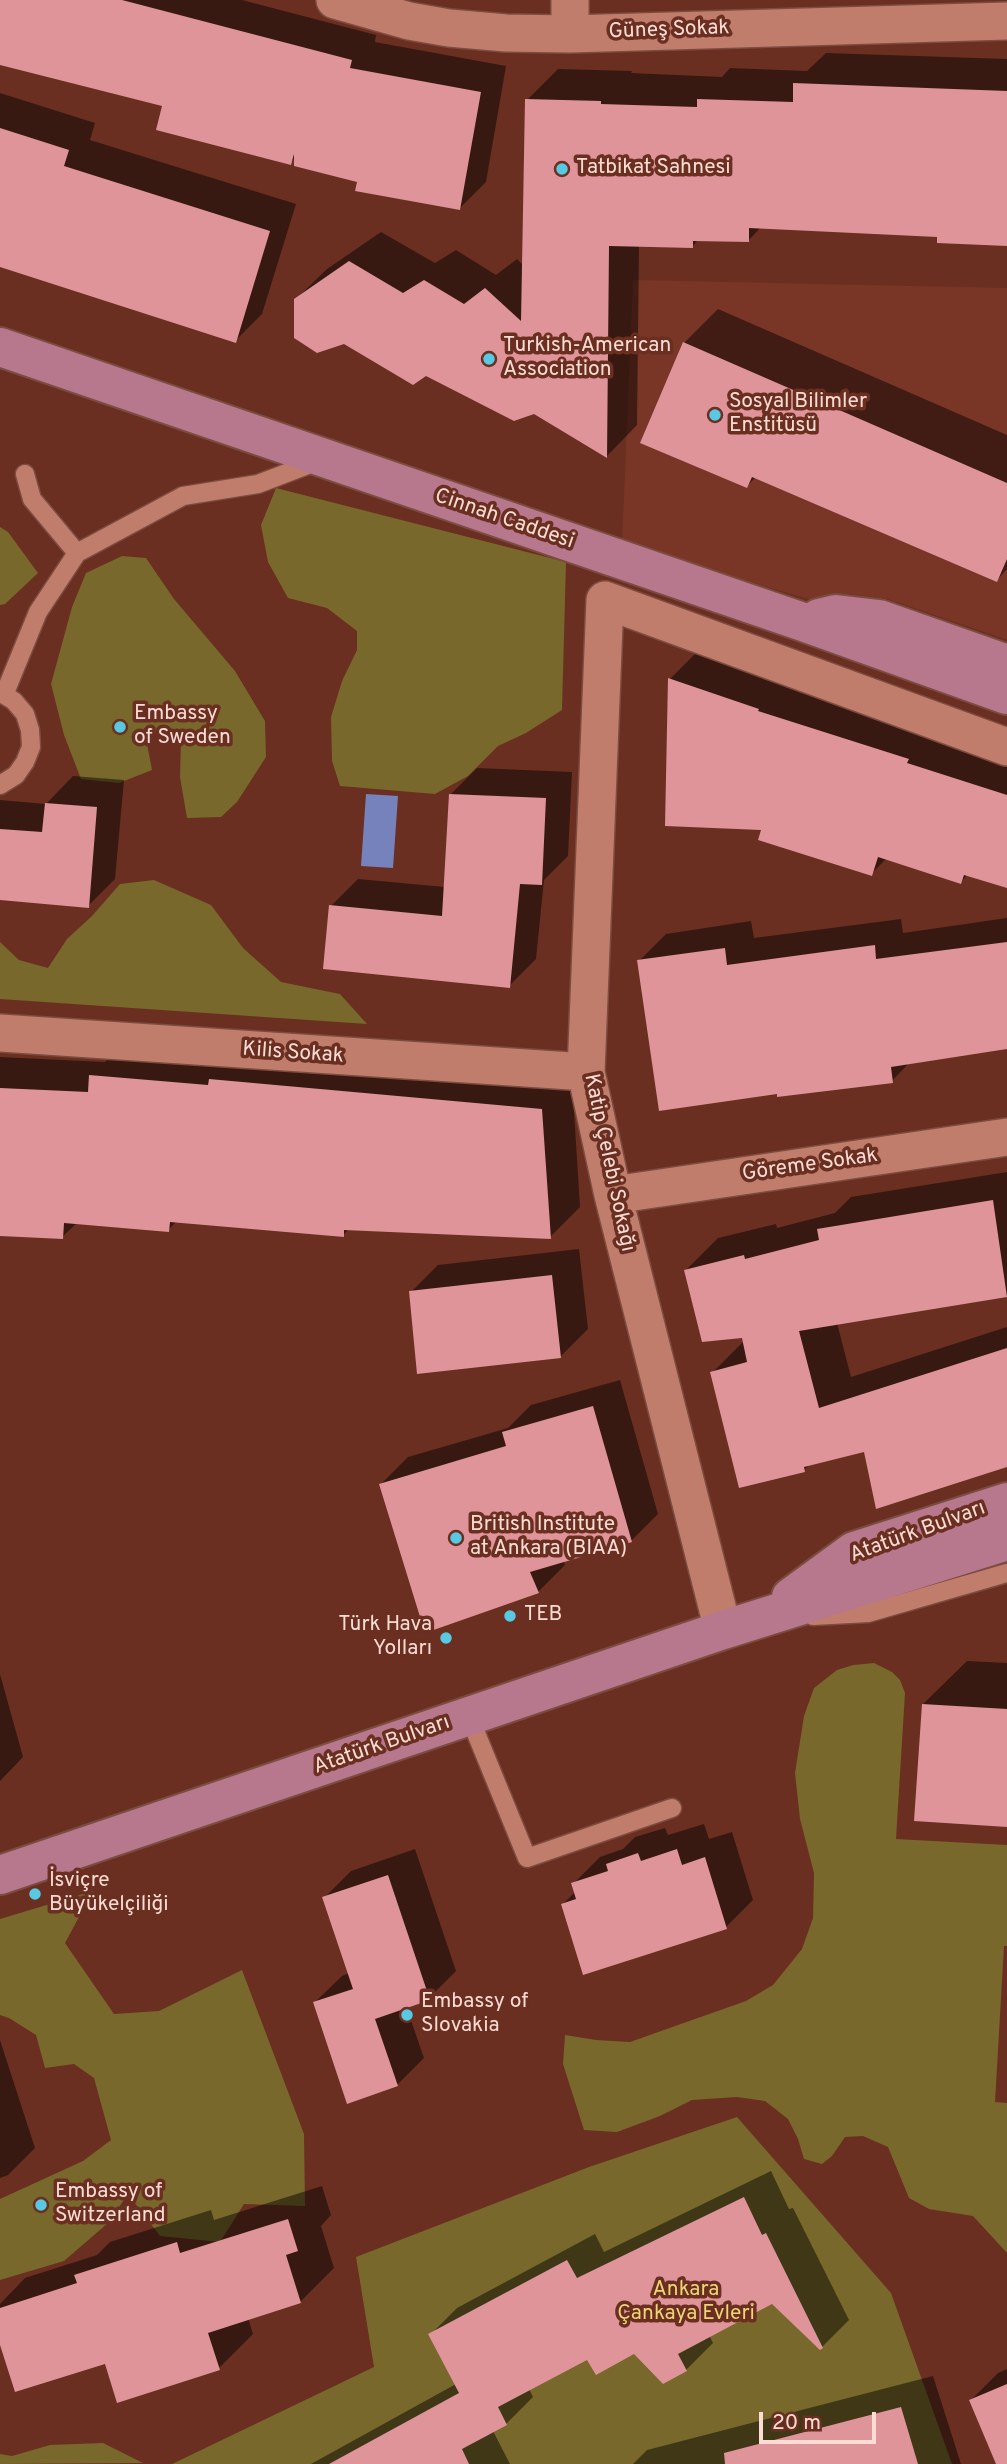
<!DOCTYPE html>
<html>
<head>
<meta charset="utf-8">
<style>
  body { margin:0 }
  #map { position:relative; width:1007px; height:2464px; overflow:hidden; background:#6a2f20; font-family:Overpass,sans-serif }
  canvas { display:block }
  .scale { position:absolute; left:759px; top:2412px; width:117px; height:32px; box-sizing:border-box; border:4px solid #fcddd6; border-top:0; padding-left:9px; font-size:21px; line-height:24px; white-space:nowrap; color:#fcddd6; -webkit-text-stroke:5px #6a2f20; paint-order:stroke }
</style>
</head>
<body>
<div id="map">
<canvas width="1007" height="2464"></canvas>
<div class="scale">20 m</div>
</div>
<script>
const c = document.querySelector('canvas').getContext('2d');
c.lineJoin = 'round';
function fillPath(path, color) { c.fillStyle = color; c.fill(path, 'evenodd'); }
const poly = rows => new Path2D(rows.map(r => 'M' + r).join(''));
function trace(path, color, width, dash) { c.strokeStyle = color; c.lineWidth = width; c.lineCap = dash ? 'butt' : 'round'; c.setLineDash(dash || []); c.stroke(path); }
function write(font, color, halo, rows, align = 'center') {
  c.font = font + ' Overpass,sans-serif'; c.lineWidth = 7; c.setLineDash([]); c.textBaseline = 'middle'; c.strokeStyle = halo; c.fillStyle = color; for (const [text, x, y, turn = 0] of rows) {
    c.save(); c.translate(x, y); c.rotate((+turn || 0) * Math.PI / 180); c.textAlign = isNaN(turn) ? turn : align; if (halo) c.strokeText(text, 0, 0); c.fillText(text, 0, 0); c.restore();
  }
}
const built = poly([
  [633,280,1007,288,1007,640,888,599,848,594,819,602,622,545]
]);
const green = poly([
  [276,488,566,562,562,710,526,733,498,746,468,776,435,794,340,786,332,761,331,717,342,681,357,650,357,631,327,608,288,598,268,562,261,525],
  [0,527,8,532,38,573,5,604,0,605],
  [122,556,146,558,174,599,235,671,265,721,266,757,237,802,221,817,187,818,180,777,181,739,144,728,152,770,119,783,81,779,64,735,51,684,72,607,86,573],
  [154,880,211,905,243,948,281,982,340,994,367,1024,0,999,0,942,19,960,48,968,67,939,92,916,120,884],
  [874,1663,892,1672,900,1680,905,1693,896,1839,1007,1845,1007,1946,1004,1946,995,2102,1007,2103,1007,2253,973,2216,929,2209,909,2198,888,2147,863,2136,845,2137,832,2156,822,2164,804,2159,798,2139,788,2119,765,2101,737,2097,692,2100,660,2116,617,2132,584,2130,563,2064,565,2035,596,2040,630,2042,746,2001,773,1985,802,1949,813,1918,814,1873,800,1819,795,1773,804,1716,814,1688,837,1670,853,1665],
  [93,1891,65,1943,114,2014,159,2011,242,1970,304,2134,305,2206,244,2204,220,2242,160,2236,128,2194,108,2223,64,2261,0,2280,0,2199,83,2161,111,2140,94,2078,74,2064,45,2068,36,2035,9,2018,0,2015,0,1919],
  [737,2117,891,2293,952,2464,172,2464,374,2367,356,2257,589,2167],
  [103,2443,143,2463,0,2464,0,2454,12,2456,50,2445]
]);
const water = poly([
  [366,794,398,796,393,868,361,866]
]);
const shadow = poly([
  [0,0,242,0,376,35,375,42,506,66,486,182,460,208,359,181,296,157,290,163,164,105,0,64],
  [826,53,1007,59,1007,244,939,235,762,226,748,241,699,239,692,247,639,245,637,425,607,456,534,412,295,300,327,269,381,232,435,263,456,250,496,275,517,259,523,265,527,100,558,69,632,71,631,73,722,77,730,68,807,71],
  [0,93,95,123,90,140,296,204,262,314,235,341,0,265],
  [718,309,1007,435,1007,569,997,580,756,477,747,486,684,343],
  [697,652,1007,760,1007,886,968,874,961,882,887,858,871,874,764,828,670,679],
  [477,768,572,772,568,856,544,880,536,959,509,986,331,906,358,879,445,887,450,795],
  [73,776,124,780,115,879,88,906,0,899,0,800,46,804],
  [1007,918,1007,1047,910,1062,892,1081,639,961,666,934,751,921,754,938,901,919,903,933],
  [121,1046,572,1079,580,1207,550,1237,349,1229,343,1235,177,1221,168,1230,77,1223,62,1237,0,1233,0,1057,105,1062],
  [1007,1172,1007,1296,837,1323,851,1377,1007,1327,1007,1465,865,1450,810,1464,804,1470,712,1373,745,1340,686,1270,718,1238,776,1224,777,1228,835,1213,851,1197],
  [579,1249,588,1329,561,1356,411,1292,438,1265],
  [620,1380,658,1514,631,1541,563,1560,565,1565,538,1592,381,1484,408,1457,508,1428,531,1405],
  [967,1661,1007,1663,1007,1825,923,1704],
  [0,1674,23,1757,0,1781],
  [704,1824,709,1839,732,1832,753,1900,726,1927,563,1904,575,1892,573,1884,600,1857,623,1849,635,1837,665,1828,668,1835],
  [415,1849,456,1971,429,1998,406,2006,424,2058,397,2085,315,2002,342,1976,349,1973,324,1898,351,1871],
  [0,2040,35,2148,8,2175,0,2178],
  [771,2171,789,2209,793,2208,849,2320,822,2347,772,2302,709,2335,713,2343,686,2370,635,2352,588,2357,529,2389,533,2397,506,2424,493,2431,510,2464,311,2464,456,2384,430,2335,457,2308,595,2234,604,2252],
  [322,2186,331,2215,321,2226,334,2268,300,2302,248,2318,253,2334,219,2368,106,2362,0,2339,0,2304,25,2278,97,2255,110,2242,211,2210,214,2220],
  [1007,2369,1007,2464,998,2464,971,2400,998,2373],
  [933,2376,961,2464,633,2464,647,2450]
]);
const building = poly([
  [0,0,122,0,352,60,350,68,481,92,460,210,355,191,357,182,294,166,294,154,291,165,156,130,162,106,0,65],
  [793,83,1007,91,1007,246,937,243,937,237,749,228,749,242,693,241,693,248,609,246,607,458,534,414,514,421,426,376,413,385,344,344,317,353,294,338,294,299,349,261,403,293,424,280,464,304,485,288,521,321,525,99,601,101,601,104,697,107,697,99,793,102],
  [0,128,69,150,64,166,270,231,236,343,0,267],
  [683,342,1007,483,1007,559,997,582,752,477,747,488,640,443],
  [668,678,759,709,758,711,909,759,907,763,1007,795,1007,888,964,875,961,884,878,857,872,876,758,840,761,830,665,826],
  [449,794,546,798,542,885,520,884,510,988,323,969,329,905,442,916],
  [45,803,97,807,89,908,0,900,0,829,42,832],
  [1007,942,1007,1049,891,1067,893,1083,777,1097,777,1094,659,1111,637,960,725,948,727,965,875,945,876,959],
  [89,1075,208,1085,209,1079,542,1109,551,1239,344,1230,344,1237,170,1222,169,1232,64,1223,63,1239,0,1236,0,1088,88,1092],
  [993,1200,1007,1297,799,1331,819,1408,1007,1348,1007,1467,876,1509,864,1452,804,1467,805,1472,739,1488,710,1372,747,1362,742,1338,702,1342,684,1270,744,1255,745,1259,819,1240,817,1229],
  [552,1275,561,1358,417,1374,409,1291],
  [593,1406,632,1542,530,1572,539,1593,425,1633,379,1484,506,1446,502,1432],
  [922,1704,1007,1709,1007,1827,914,1821],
  [677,1849,682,1865,705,1857,727,1929,583,1975,561,1904,576,1899,571,1883,608,1871,606,1864,638,1853,641,1861],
  [388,1875,430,2000,375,2019,398,2086,347,2104,313,2002,353,1989,322,1897],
  [744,2197,762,2235,766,2233,823,2348,820,2350,772,2304,678,2354,687,2371,663,2384,634,2354,596,2375,587,2360,498,2407,507,2425,462,2449,469,2464,329,2464,459,2393,428,2334,567,2260,577,2278],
  [288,2219,298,2251,286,2255,301,2303,208,2333,220,2370,117,2403,105,2364,15,2392,0,2345,0,2308,77,2283,74,2275,177,2242,180,2253],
  [1007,2384,1007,2464,996,2464,969,2400],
  [901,2407,918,2464,725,2464,724,2453]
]);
const service = poly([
  [25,474,32,499,77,553],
  [0,692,14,701,25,714,30,730,31,747,25,762,16,775,0,785],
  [4,695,38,612,77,553,183,496,258,484,318,461],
  [813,1616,868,1613,1007,1573],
  [469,1716,527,1858,672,1808]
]);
const minor = poly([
  [335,0,409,21,449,28,506,33,570,34,1007,21],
  [570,34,570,0],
  [0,1033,586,1072],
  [613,1195,1007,1137],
  [723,1630,613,1195,586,1072,605,600,1007,747]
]);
const primary = poly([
  [0,347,803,622,1007,695],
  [819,618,836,614,879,619,1007,664],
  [791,1597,854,1551,1007,1502],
  [0,1875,723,1630,1007,1541]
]);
const markers = [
  [562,169,7,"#57c9e2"],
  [489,359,7,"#57c9e2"],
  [715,415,7,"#57c9e2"],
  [120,727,7,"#57c9e2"],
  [456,1538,7,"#57c9e2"],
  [510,1616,7,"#57c9e2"],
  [446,1638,7,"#57c9e2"],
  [35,1894,7,"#57c9e2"],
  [407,2015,7,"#57c9e2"],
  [41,2205,7,"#57c9e2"]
];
const streetNames = [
  ["Güneş Sokak",669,31,-2],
  ["Cinnah Caddesi",504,520,19],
  ["Kilis Sokak",293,1054,4],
  ["Katip Çelebi Sokağı",608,1163,78],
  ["Göreme Sokak",810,1166,-8],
  ["Atatürk Bulvarı",918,1533,-20],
  ["Atatürk Bulvarı",382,1746,-19]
];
const poiNames = [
  ["Tatbikat Sahnesi",576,169],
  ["Turkish-American",503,347],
  ["Association",503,371],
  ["Sosyal Bilimler",729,403],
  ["Enstitüsü",729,427],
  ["Embassy",134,715],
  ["of Sweden",134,739],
  ["British Institute",470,1526],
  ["at Ankara (BIAA)",470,1550],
  ["TEB",524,1616],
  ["Türk Hava",432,1626,"right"],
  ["Yolları",432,1650,"right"],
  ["İsviçre",49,1882],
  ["Büyükelçiliği",49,1906],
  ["Embassy of",421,2003],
  ["Slovakia",421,2027],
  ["Embassy of",55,2193],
  ["Switzerland",55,2217]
];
const parkNames = [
  ["Ankara",686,2291],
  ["Çankaya Evleri",686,2315]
];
fillPath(built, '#793626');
fillPath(green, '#78682b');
fillPath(water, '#7682bc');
fillPath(shadow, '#0007');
fillPath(building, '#de9499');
trace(service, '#7d4c40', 21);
trace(minor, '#7d4c40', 40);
trace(primary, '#7d4c40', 42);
trace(service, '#c17d6c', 18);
trace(minor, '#c17d6c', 37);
trace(primary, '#b7788e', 38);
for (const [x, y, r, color] of markers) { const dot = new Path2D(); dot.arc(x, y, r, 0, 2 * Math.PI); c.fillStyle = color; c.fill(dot); trace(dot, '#6a2f20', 2.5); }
write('21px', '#fcddd6', '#6a2f20', streetNames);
write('21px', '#fcddd6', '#6a2f20', poiNames, 'left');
write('21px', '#eed576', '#6a2f20', parkNames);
</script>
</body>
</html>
